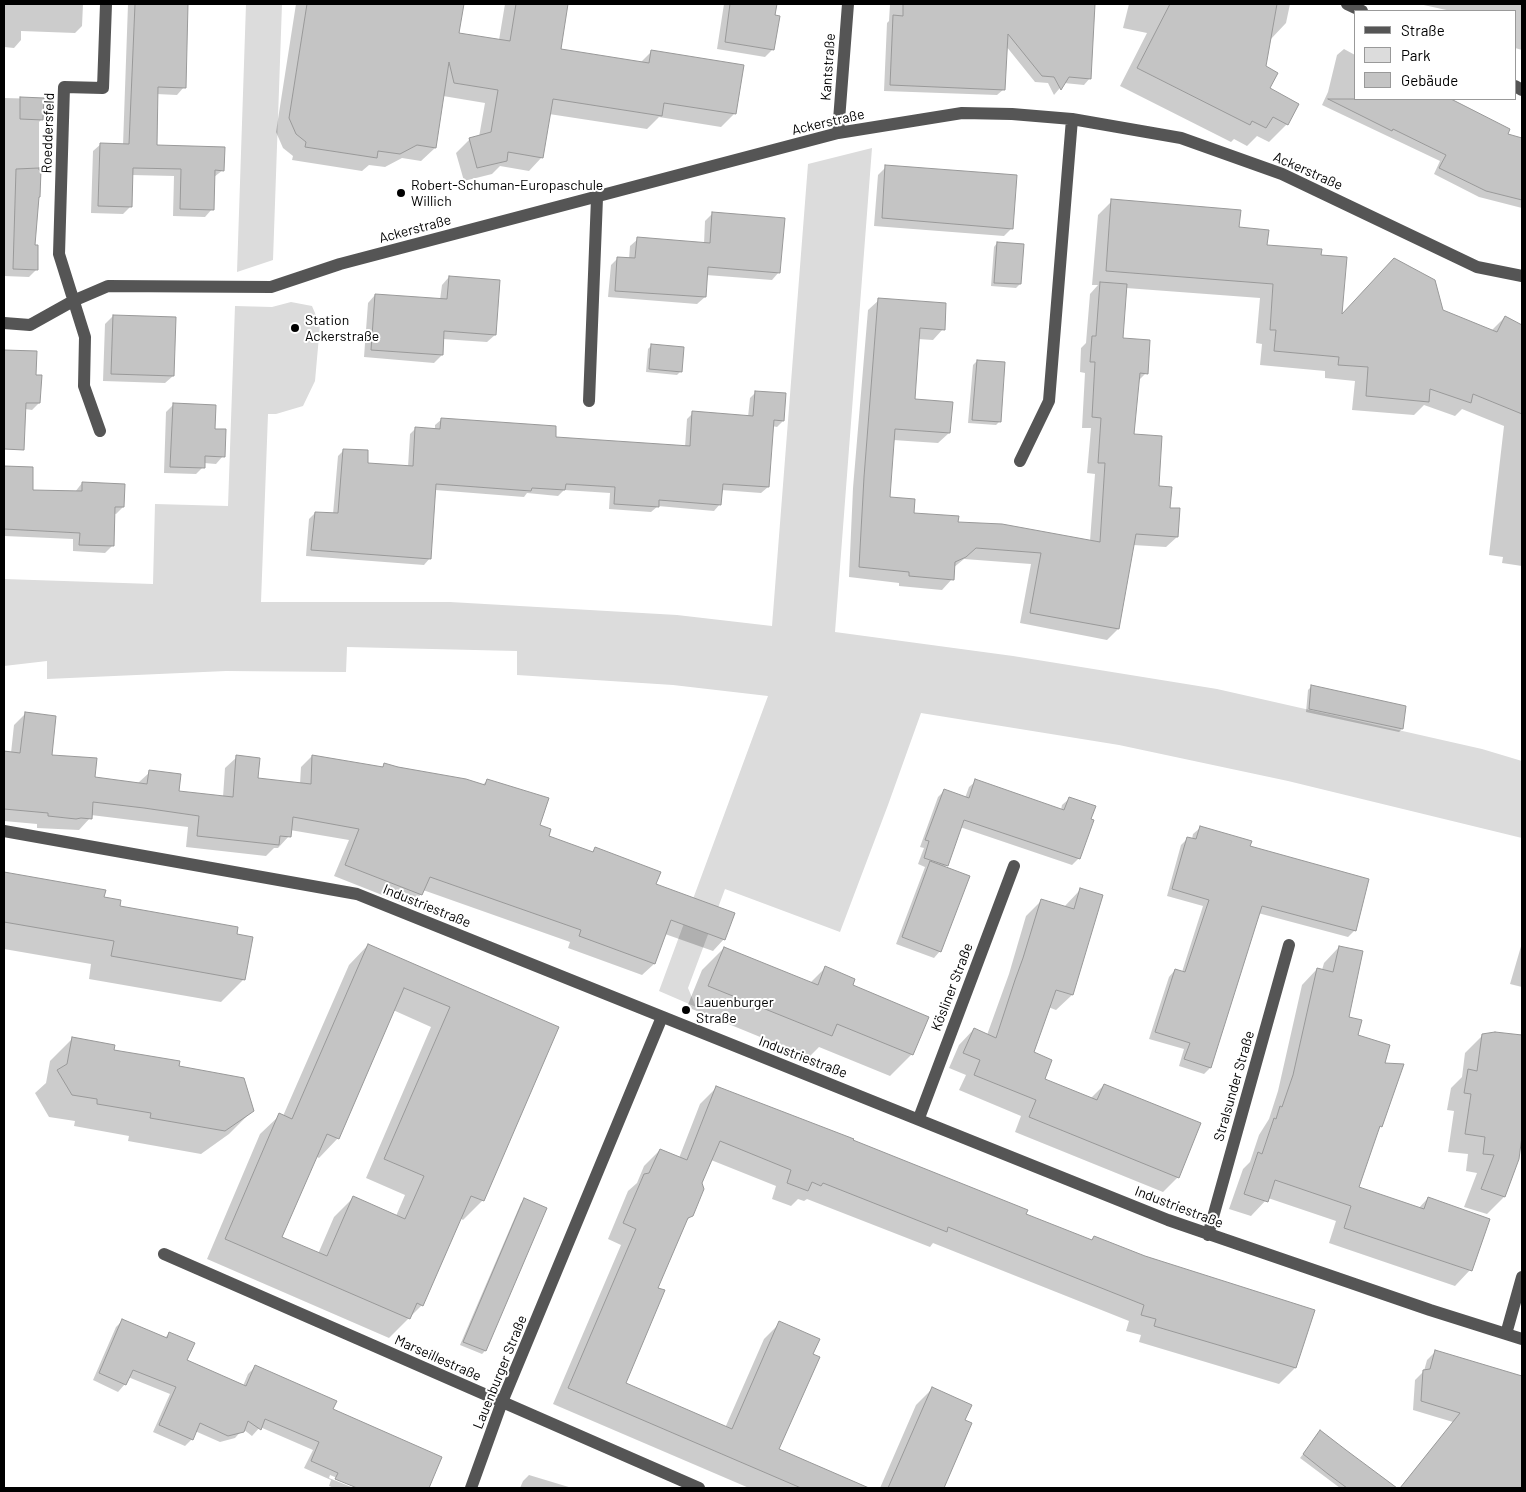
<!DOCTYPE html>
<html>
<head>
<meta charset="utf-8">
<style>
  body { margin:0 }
  #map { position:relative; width:1526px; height:1492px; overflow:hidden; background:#fff; font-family:Barlow,sans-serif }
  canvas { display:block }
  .frame { position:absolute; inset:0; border:5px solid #000; pointer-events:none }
  .legend { position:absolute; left:1354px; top:10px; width:162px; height:90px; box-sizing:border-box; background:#fff; border:1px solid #999; margin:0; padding:6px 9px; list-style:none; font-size:15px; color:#000 }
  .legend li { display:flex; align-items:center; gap:10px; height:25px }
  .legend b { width:25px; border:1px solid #999 }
</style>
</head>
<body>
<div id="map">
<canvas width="1526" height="1492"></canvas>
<div class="frame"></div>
<ul class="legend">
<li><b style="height:6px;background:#555"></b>Straße</li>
<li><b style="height:14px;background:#dcdcdc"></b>Park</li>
<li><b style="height:14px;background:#c4c4c4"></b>Gebäude</li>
</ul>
</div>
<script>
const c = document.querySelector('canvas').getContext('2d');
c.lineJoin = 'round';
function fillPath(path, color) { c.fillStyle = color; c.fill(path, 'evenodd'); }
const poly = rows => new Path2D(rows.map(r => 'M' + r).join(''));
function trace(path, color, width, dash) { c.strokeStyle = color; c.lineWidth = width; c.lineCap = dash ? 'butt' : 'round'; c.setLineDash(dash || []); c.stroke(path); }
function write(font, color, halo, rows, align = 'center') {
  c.font = font + ' Barlow,sans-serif'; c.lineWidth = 4; c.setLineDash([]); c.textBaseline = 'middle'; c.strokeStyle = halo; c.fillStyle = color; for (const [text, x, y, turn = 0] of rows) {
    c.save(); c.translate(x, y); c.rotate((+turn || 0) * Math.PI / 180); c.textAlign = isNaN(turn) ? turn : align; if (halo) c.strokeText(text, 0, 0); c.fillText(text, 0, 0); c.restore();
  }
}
const green = poly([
  [246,4,282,4,273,260,237,272],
  [872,148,835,632,1013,656,1217,689,1482,749,1522,761,1522,838,1288,781,1119,745,921,713,888,805,840,932,725,889,688,988,696,1007,659,991,768,696,673,685,517,675,517,651,347,647,346,672,226,671,47,679,47,661,4,666,4,579,153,584,155,504,228,506,235,306,272,307,291,302,312,306,320,325,315,381,303,406,276,414,268,414,261,602,450,602,677,615,772,626,808,164]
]);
const shadow = poly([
  [4,4,83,4,82,26,75,33,21,31,21,40,14,48,4,47],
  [128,4,187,4,184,87,177,95,156,94,155,146,223,170,214,177,212,209,205,217,173,216,174,176,132,175,130,207,123,214,91,213,93,151,101,144,123,145],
  [296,4,463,4,458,34,499,40,505,4,567,4,559,50,640,63,652,51,734,114,721,127,659,117,647,129,549,114,542,157,529,171,500,166,492,174,464,181,456,153,470,139,479,137,485,103,443,96,435,148,421,161,402,158,385,167,369,165,362,171,292,160,293,156,283,148,276,132],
  [724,4,776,4,773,49,765,57,717,49],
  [890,4,969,4,968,24,1053,10,1048,4,1094,4,1090,78,1084,85,1064,83,1054,95,1048,83,1035,82,1006,46,1004,89,997,95,884,91,887,23,889,21],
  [1129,4,1290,4,1286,23,1270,40,1265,67,1268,89,1287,124,1269,142,1257,136,1247,146,1234,139,1231,142,1120,86,1147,33,1123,28],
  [1419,4,1522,4,1522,50,1515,48,1515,11,1451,11],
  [1344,49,1355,55,1355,99,1447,99,1508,130,1506,135,1522,139,1522,208,1479,197,1434,174,1440,161,1322,105,1328,92,1337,55],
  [4,98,43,99,41,120,39,122,39,196,34,246,37,269,29,277,4,276],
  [886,167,1012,228,1004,236,874,226,878,175],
  [1112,201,1238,229,1266,246,1320,256,1341,316,1442,310,1491,331,1505,317,1522,326,1522,566,1502,563,1503,557,1489,555,1504,426,1462,409,1455,416,1424,405,1414,415,1352,410,1355,381,1325,378,1325,371,1260,365,1262,344,1256,343,1260,298,1126,288,1122,339,1146,373,1137,382,1133,435,1169,509,1177,537,1166,547,1133,545,1118,629,1107,640,1020,623,1031,564,964,559,953,568,952,579,942,590,899,586,899,583,849,577,853,488,868,310,879,300,943,329,933,340,918,339,914,400,949,433,938,443,893,440,889,498,912,514,957,523,1090,541,1095,474,1087,473,1091,428,1082,428,1085,373,1080,372,1081,348,1086,343,1090,294,1098,285,1092,285,1098,215],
  [713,213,779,272,772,280,706,275,705,297,697,304,608,297,611,265,618,258,629,259,630,246,638,239,704,244,705,221],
  [997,243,1020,284,1016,288,991,286,994,247],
  [449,277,495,335,487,342,442,339,442,355,434,363,364,357,368,303,375,295,440,300,442,285],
  [113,316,173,376,165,383,103,381,105,324],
  [652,345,681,371,677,375,646,372,648,349],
  [4,352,36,353,35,376,39,403,32,410,25,409,17,421,4,420],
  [977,361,999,422,996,425,968,423,973,365],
  [756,392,783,421,777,427,772,426,768,487,761,493,721,490,720,504,714,511,658,506,651,512,609,509,610,493,564,490,558,496,527,493,524,497,435,490,430,558,424,565,306,556,309,519,315,513,333,514,338,456,344,450,366,464,408,467,410,434,416,428,435,430,435,425,442,419,554,438,685,447,687,419,693,413,748,417,750,398],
  [173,405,214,430,223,456,216,464,204,463,203,467,196,474,164,473,166,412],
  [4,467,32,468,31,491,75,492,82,483,123,507,116,514,113,513,112,546,105,553,73,551,73,539,4,536],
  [1312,686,1402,729,1399,732,1306,712,1308,690],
  [26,713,51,756,94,778,138,783,150,772,178,792,223,797,225,768,237,757,257,779,300,784,301,767,312,756,381,768,385,764,482,785,487,781,539,826,547,837,591,853,595,849,655,884,724,939,713,951,665,934,654,964,642,975,568,948,570,942,423,890,421,894,410,906,334,876,349,840,290,830,289,836,278,848,274,848,266,856,186,847,188,827,91,815,90,818,79,830,37,828,37,824,4,821,4,752,11,753,14,725],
  [976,781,1061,810,1062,805,1069,799,1079,858,1072,865,960,827,945,867,940,951,934,958,896,944,925,867,918,864,924,848,920,847,938,797,944,791,965,798,969,787],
  [1200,828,1249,847,1355,930,1348,937,1258,913,1210,1068,1204,1074,1179,1066,1184,1049,1149,1039,1169,977,1175,970,1182,972,1203,906,1167,896,1181,845,1188,838,1192,839,1193,834],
  [4,874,118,907,235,935,244,979,221,1002,89,979,91,964,4,949],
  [1080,890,1101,896,1072,995,1056,1010,1048,1007,1032,1053,1043,1079,1090,1099,1104,1085,1178,1177,1163,1192,1015,1132,1021,1116,959,1090,966,1075,949,1068,959,1045,974,1029,987,1035,1009,974,1026,916,1041,901,1064,907],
  [1522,943,1522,987,1510,984],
  [368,945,557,1027,482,1201,463,1220,460,1218,422,1305,389,1338,207,1259,260,1134,280,1115,283,1116,349,965],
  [393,1010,431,1027,366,1178,405,1195,396,1216,353,1198,334,1217,318,1254,280,1237,315,1156,319,1158,338,1138],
  [1339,947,1348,1018,1357,1036,1383,1064,1381,1126,1378,1130,1358,1188,1418,1209,1428,1198,1488,1219,1470,1270,1455,1286,1329,1243,1336,1221,1268,1198,1251,1216,1229,1209,1243,1169,1250,1162,1259,1135,1269,1119,1278,1091,1302,985,1317,969,1322,970,1324,963],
  [724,948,810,983,825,968,851,986,912,1054,890,1076,819,1047,809,1057,687,1007,702,970],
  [1495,1033,1522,1036,1522,1127,1518,1159,1504,1197,1487,1214,1464,1207,1477,1173,1466,1171,1468,1154,1448,1152,1454,1111,1447,1110,1451,1088,1462,1077,1465,1053,1483,1035],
  [72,1039,178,1067,252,1111,229,1134,201,1154,128,1141,129,1136,74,1126,75,1121,49,1117,35,1093,46,1083,50,1061],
  [716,1088,852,1141,1025,1215,1091,1241,1094,1237,1144,1258,1313,1311,1295,1368,1279,1384,1139,1342,1141,1335,1126,1331,1129,1321,933,1243,930,1247,807,1199,804,1201,798,1199,791,1206,772,1199,776,1186,711,1160,701,1183,692,1215,684,1223,657,1288,624,1384,725,1428,764,1339,780,1323,778,1449,866,1488,749,1488,553,1404,621,1245,608,1239,628,1191,637,1183,644,1166,660,1150,679,1158,700,1104],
  [525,1200,485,1351,482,1354,460,1345,521,1203],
  [123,1320,165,1338,169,1333,186,1361,243,1386,248,1374,255,1367,332,1410,441,1457,427,1488,361,1488,330,1475,329,1478,354,1488,334,1488,329,1486,331,1480,304,1468,313,1450,260,1427,252,1436,243,1429,235,1438,220,1442,195,1431,192,1439,185,1446,153,1432,170,1394,128,1377,125,1384,118,1392,93,1380,116,1327],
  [1436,1351,1522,1379,1522,1488,1400,1488,1453,1422,1413,1410,1415,1380,1424,1371,1427,1360],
  [932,1389,963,1421,970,1424,942,1488,880,1488,916,1405],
  [1320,1432,1395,1488,1340,1488,1300,1458],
  [529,1475,572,1488,520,1488,523,1481]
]);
const building = poly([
  [135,4,188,4,186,88,158,87,157,145,225,147,224,171,215,170,214,210,180,209,181,169,133,168,132,207,98,206,100,143,129,144,135,4],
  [307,4,464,4,459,33,510,41,516,4,568,4,561,49,649,63,651,50,744,65,736,114,664,103,662,116,553,99,543,158,508,152,507,161,477,168,469,138,491,132,498,90,454,83,449,62,436,148,417,145,400,154,378,151,377,158,305,147,306,142,296,134,289,118,307,4],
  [730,4,777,4,775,15,780,16,774,50,725,42,730,4],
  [903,4,1095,4,1091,79,1069,77,1061,90,1054,77,1042,76,1008,34,1005,90,890,85,893,15,903,16,903,4],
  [1170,4,1277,4,1266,66,1278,73,1270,88,1299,104,1288,125,1273,117,1266,128,1252,121,1250,125,1137,68,1170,4],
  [20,97,44,98,43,120,20,119,20,97],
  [1328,99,1451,99,1510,129,1508,134,1522,138,1522,200,1486,191,1439,168,1446,155,1393,129,1392,131,1328,99],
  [885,165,1017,175,1013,229,882,218,885,165],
  [39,168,39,170,41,170,40,197,39,197,35,245,38,245,38,270,13,269,16,169,39,168],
  [1111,199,1241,210,1239,227,1269,230,1267,245,1322,249,1321,255,1347,257,1342,314,1394,258,1435,280,1443,310,1497,332,1505,316,1522,325,1522,414,1473,394,1471,403,1430,389,1429,402,1366,396,1368,367,1338,365,1339,357,1274,351,1276,330,1270,330,1273,284,1106,271,1111,199],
  [712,212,785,218,780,273,708,267,706,297,615,291,617,257,635,258,637,237,710,243,712,212],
  [997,242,1024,244,1021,284,994,283,997,242],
  [449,276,500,280,496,335,444,331,443,355,371,350,375,294,447,299,449,276],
  [1100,282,1127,284,1123,338,1150,340,1148,374,1140,373,1134,434,1162,436,1159,486,1172,487,1170,508,1180,508,1178,537,1136,534,1119,629,1030,613,1041,553,976,548,966,557,955,562,954,580,909,576,909,572,859,567,864,477,878,298,946,303,945,330,920,328,915,399,953,402,950,433,895,429,890,497,915,499,914,513,959,516,958,522,1002,524,1100,542,1105,463,1098,463,1101,418,1092,417,1095,362,1090,362,1092,336,1096,336,1100,282],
  [113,315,176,317,174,376,111,374,113,315],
  [651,344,684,347,682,372,649,369,651,344],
  [4,350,37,351,36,375,42,375,40,403,26,403,24,450,4,449,4,350],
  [977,360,1005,362,1001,422,972,420,977,360],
  [755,391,786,393,784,421,774,420,769,487,723,484,721,505,659,500,659,507,614,504,615,487,566,484,565,490,532,488,531,491,436,484,431,559,311,550,315,512,338,513,343,449,368,450,368,463,413,466,415,427,440,429,441,418,556,426,556,437,690,446,692,411,753,416,755,391],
  [173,403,216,405,215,429,226,429,225,457,205,456,205,468,170,467,173,403],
  [4,466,33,467,33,490,82,491,82,482,125,484,124,507,115,507,114,546,79,545,80,533,4,529,4,466],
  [1311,685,1406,706,1403,729,1309,709,1311,685],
  [25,712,56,716,52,755,97,758,95,777,147,784,149,770,181,774,179,791,233,797,236,755,260,758,258,778,311,784,312,755,383,767,384,763,398,767,466,779,485,785,487,779,549,798,540,825,551,829,549,836,593,852,595,847,661,872,656,884,735,913,725,940,671,920,655,964,579,936,581,930,430,877,422,895,345,865,359,829,293,817,291,837,280,836,279,845,197,836,199,816,144,808,93,802,92,819,81,818,76,819,48,816,48,813,4,809,4,751,20,753,25,712],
  [975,779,1064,810,1069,797,1096,806,1091,819,1094,820,1080,859,964,820,948,866,924,858,929,841,925,840,944,789,969,798,975,779],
  [1200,826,1252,841,1250,846,1369,879,1356,931,1262,906,1211,1068,1184,1059,1190,1043,1155,1032,1175,969,1185,972,1209,900,1172,889,1187,837,1196,839,1200,826],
  [930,861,970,876,941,952,902,937,930,861],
  [4,872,106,890,104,897,121,900,120,906,238,927,237,934,253,937,245,980,111,956,114,941,4,922,4,872],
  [1080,888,1103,895,1073,995,1056,990,1034,1052,1052,1060,1045,1079,1097,1100,1104,1084,1201,1123,1179,1178,1029,1117,1036,1100,974,1075,980,1060,963,1053,974,1028,996,1038,1015,980,1023,958,1041,899,1074,909,1080,888],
  [368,944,559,1027,484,1201,471,1196,423,1306,417,1303,410,1319,225,1239,279,1113,292,1119,368,944],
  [404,988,450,1007,384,1159,424,1176,405,1219,353,1196,327,1256,282,1237,327,1134,339,1139,404,988],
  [1339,946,1363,951,1349,1017,1362,1020,1358,1035,1390,1045,1385,1063,1404,1064,1382,1127,1380,1126,1359,1187,1424,1209,1428,1197,1490,1219,1472,1271,1344,1228,1351,1206,1275,1180,1268,1202,1244,1194,1258,1152,1262,1154,1274,1118,1276,1119,1280,1106,1282,1107,1293,1075,1317,968,1333,972,1339,946],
  [724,947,818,985,825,966,855,979,853,985,929,1017,913,1055,837,1024,832,1036,708,986,724,947],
  [1495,1032,1522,1035,1522,1136,1519,1159,1505,1197,1481,1189,1494,1155,1483,1154,1485,1137,1465,1134,1471,1094,1464,1093,1468,1069,1477,1071,1482,1034,1495,1032],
  [72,1037,115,1045,114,1050,180,1061,179,1066,244,1078,254,1111,225,1131,150,1118,151,1113,97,1104,97,1099,72,1095,57,1070,67,1064,72,1037],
  [716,1086,854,1139,853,1140,1028,1210,1026,1214,1092,1240,1094,1236,1145,1256,1315,1310,1296,1368,1154,1326,1156,1319,1141,1315,1144,1305,948,1227,947,1232,823,1183,821,1186,812,1182,808,1191,787,1183,791,1170,720,1141,702,1183,704,1189,693,1216,688,1218,658,1288,665,1290,626,1383,732,1429,779,1321,820,1339,813,1354,820,1357,779,1449,869,1488,801,1488,568,1388,636,1229,623,1223,644,1174,649,1173,660,1149,687,1160,716,1086],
  [524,1198,547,1208,486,1351,463,1342,524,1198],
  [122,1319,167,1338,169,1332,195,1343,187,1360,246,1386,255,1365,337,1401,333,1409,442,1457,429,1488,357,1488,335,1479,338,1473,311,1461,319,1442,265,1419,261,1430,248,1421,244,1432,228,1436,200,1423,193,1440,159,1425,176,1387,133,1370,126,1385,99,1373,122,1319],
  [1435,1350,1522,1376,1522,1488,1400,1488,1460,1413,1421,1401,1423,1370,1430,1369,1435,1350],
  [932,1387,972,1405,965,1420,972,1423,944,1488,888,1488,932,1387],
  [1320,1430,1346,1450,1397,1488,1347,1488,1328,1474,1303,1454,1320,1430]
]);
const minor = poly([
  [1347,4,1362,11],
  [1515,86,1522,90],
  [838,133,848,4],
  [4,323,30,325,73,301,108,286,271,287,340,264,838,133,962,113,1012,114,1072,119,1181,138,1282,174,1477,267,1522,276],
  [589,401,597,198],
  [100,431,84,386,85,337,59,254,64,87,103,88,106,4],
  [1020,461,1049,401,1072,119],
  [4,831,357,894,1168,1220,1430,1310,1522,1339],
  [919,1118,1014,866],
  [1208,1235,1289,945],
  [164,1254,699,1488],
  [1506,1334,1522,1277],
  [471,1488,502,1402,662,1017]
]);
const markers = [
  [401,193,5,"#000"],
  [295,328,5,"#000"],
  [686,1010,5,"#000"]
];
const streetNames = [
  ["Kantstraße",828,67,-86],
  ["Ackerstraße",828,122,-13],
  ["Roeddersfeld",48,133,-88],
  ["Ackerstraße",1308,171,24],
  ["Ackerstraße",415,229,-15],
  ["Industriestraße",427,906,22],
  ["Kösliner Straße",952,987,-69],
  ["Industriestraße",803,1057,21],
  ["Stralsunder Straße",1234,1086,-74],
  ["Industriestraße",1179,1207,21],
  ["Marseillestraße",438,1358,24],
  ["Lauenburger Straße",500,1372,-68]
];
const poiNames = [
  ["Robert-Schuman-Europaschule",411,185],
  ["Willich",411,201],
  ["Station",305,320],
  ["Ackerstraße",305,336],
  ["Lauenburger",696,1002],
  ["Straße",696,1018]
];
fillPath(green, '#dcdcdc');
fillPath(shadow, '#0003');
fillPath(building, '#c4c4c4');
trace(building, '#999', 1);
trace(minor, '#555', 12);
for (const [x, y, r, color] of markers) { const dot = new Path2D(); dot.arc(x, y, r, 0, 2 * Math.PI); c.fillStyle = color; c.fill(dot); trace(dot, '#fff', 2); }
write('14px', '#000', '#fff', streetNames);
write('14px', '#000', '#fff', poiNames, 'left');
</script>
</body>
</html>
